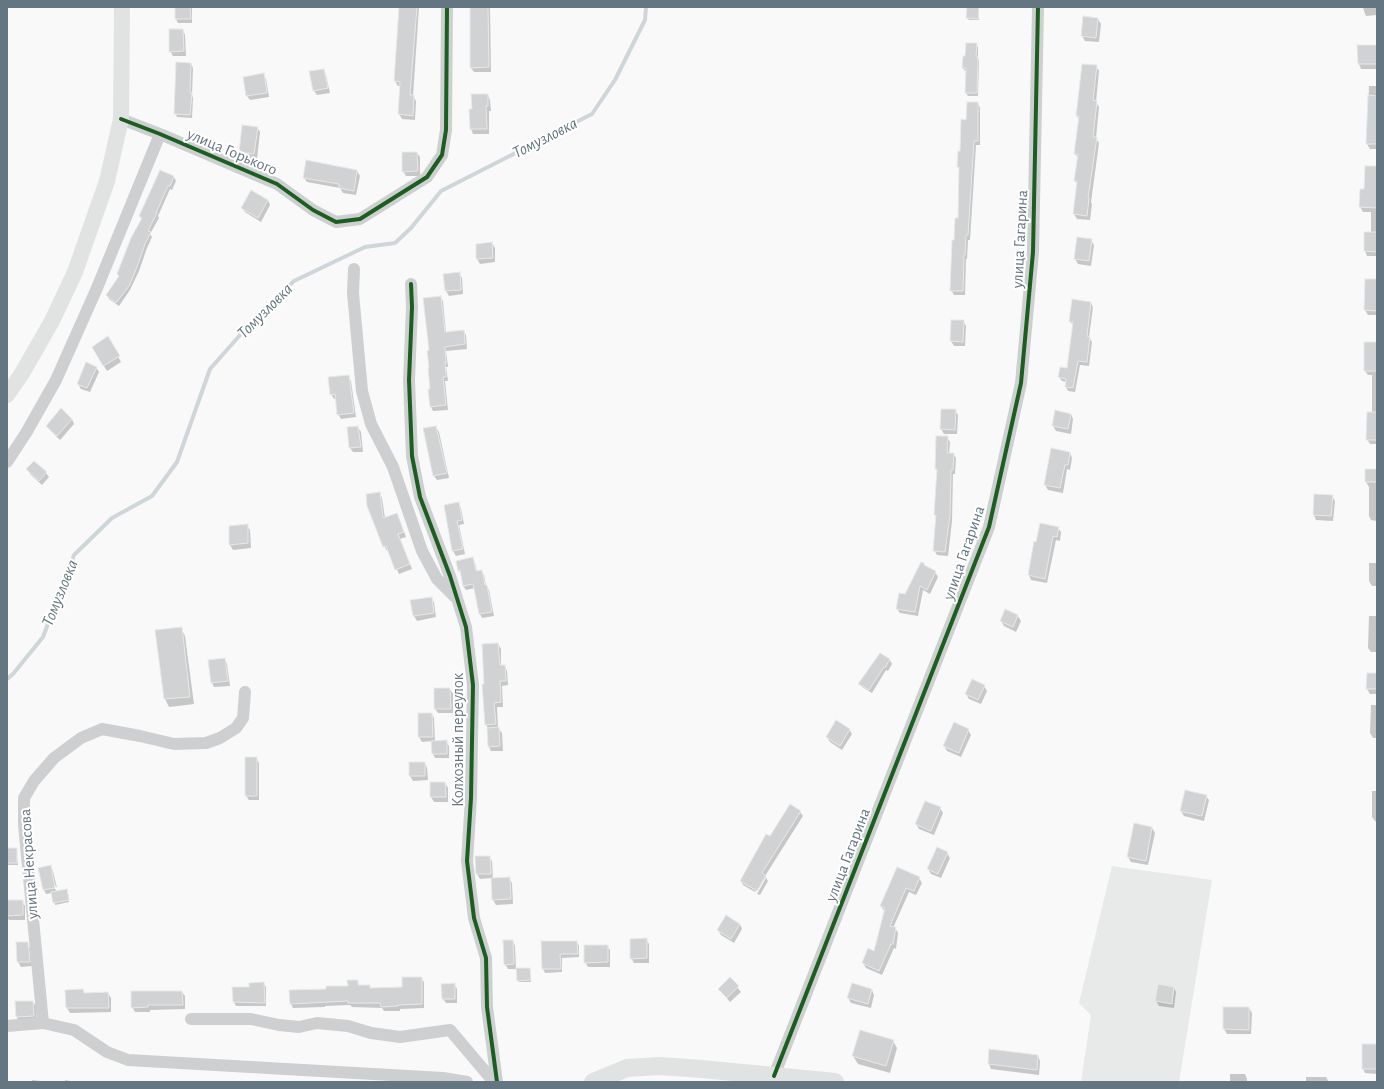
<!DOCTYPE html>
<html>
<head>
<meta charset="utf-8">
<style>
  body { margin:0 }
  #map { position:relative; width:1384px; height:1089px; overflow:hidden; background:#f9f9f9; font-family:"Alegreya Sans",sans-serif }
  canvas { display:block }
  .frame { position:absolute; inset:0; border:8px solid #657683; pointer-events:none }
</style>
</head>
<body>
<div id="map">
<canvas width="1384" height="1089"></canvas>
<div class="frame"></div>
</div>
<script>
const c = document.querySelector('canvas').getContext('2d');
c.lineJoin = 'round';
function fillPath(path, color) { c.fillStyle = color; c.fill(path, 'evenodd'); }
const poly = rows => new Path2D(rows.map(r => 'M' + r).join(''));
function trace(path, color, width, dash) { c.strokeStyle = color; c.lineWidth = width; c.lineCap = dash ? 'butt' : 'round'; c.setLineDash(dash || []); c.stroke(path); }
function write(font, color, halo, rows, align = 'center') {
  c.font = font + ' "Alegreya Sans",sans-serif'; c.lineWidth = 4; c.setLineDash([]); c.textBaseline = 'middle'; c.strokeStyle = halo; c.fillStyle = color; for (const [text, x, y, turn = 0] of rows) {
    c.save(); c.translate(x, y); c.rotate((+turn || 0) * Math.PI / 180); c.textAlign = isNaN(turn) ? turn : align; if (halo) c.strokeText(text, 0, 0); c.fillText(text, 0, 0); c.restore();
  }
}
const built = poly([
  [1112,866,1212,880,1179,1082,1081,1082,1091,1015,1079,1003]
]);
const shadow = poly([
  [176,7,192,7,192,23,178,23,176,19],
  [400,7,419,7,413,96,416,101,415,120,402,119,399,114,401,86,398,86,395,81],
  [472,7,490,7,491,72,474,72,471,68],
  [968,7,978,7,979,20,969,20,967,18],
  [1363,7,1377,7,1377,15,1366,16,1364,11],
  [1098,19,1101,24,1099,42,1085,41,1082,36],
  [183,30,185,35,186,56,173,56,170,51],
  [976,44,978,47,978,58,979,61,978,96,968,96,966,93,967,71,965,71,963,68,964,57,966,57],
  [1377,46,1377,69,1361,69,1359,64],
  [191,64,193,68,192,95,193,98,192,118,177,117,175,113],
  [1096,66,1099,71,1096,102,1099,107,1096,138,1099,143,1091,202,1092,204,1090,220,1077,219,1074,214,1078,186,1075,181,1078,158,1075,154,1079,120,1077,116],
  [323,70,326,75,330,93,317,95,314,91],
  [263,75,266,79,269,97,250,100,247,96],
  [1369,86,1377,86,1377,149,1370,149,1367,144],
  [488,95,490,100,491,111,489,111,489,134,473,134,471,129,470,110,473,110],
  [978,103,980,108,980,145,976,145,970,240,968,240,967,259,966,259,965,295,954,295,951,290,955,241,959,219,960,170,958,167,967,121],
  [243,126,257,127,260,132,257,159,242,157,240,152],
  [417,153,420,157,420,176,406,176,403,171],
  [1377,167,1377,256,1367,256,1365,251,1365,233,1371,233,1371,212,1363,212,1360,207,1360,190,1365,190],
  [161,171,174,177,176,181,172,190,170,189,158,216,159,218,150,234,152,237,147,248,139,271,130,290,119,306,109,299,107,295,120,277,118,274,142,220,140,216],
  [357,171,360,176,356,195,343,193,340,188,307,182,304,178],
  [268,200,270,205,261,222,245,212,242,208],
  [1078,238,1091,240,1094,245,1091,266,1078,264,1075,259],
  [492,243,495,248,495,262,480,264,477,259,477,245],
  [459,273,462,278,463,294,449,296,446,291,445,275],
  [1377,280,1377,315,1368,315,1365,310],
  [440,297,443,301,446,333,463,331,466,335,467,349,446,351,448,367,446,367,448,381,445,381,448,410,433,411,431,407,430,351],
  [1091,303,1093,307,1089,337,1092,342,1089,366,1080,365,1075,392,1068,391,1066,387,1066,382,1062,381,1059,377,1068,369,1073,326,1070,321],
  [963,321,966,326,965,346,954,346,951,341],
  [108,338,121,362,107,371,93,348],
  [1377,343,1377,444,1370,444,1367,439,1372,413,1372,375,1368,375,1365,371],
  [96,367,99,372,90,392,81,389,78,384],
  [348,376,351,381,356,417,341,419,338,414,336,399,334,399,331,394],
  [955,410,958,415,957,434,944,434,941,429],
  [1071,414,1073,419,1071,434,1056,431,1053,426],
  [72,419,74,424,60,440,50,430,47,426],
  [358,427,361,432,363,452,353,452,350,448],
  [436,427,439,432,449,478,437,480,434,476],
  [947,437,950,442,949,454,953,454,956,458,955,474,953,474,952,521,948,556,937,555,934,550,937,518,935,515,938,472,936,469],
  [1070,453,1072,458,1070,470,1067,469,1063,493,1048,490,1045,485],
  [28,470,46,473,49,477,42,485,30,474],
  [1377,470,1377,521,1371,520,1369,516,1369,487,1366,482],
  [380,493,382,498,385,518,399,518,406,537,400,539,412,569,399,574,389,551,387,551,384,546],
  [1332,496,1335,501,1333,521,1316,520,1314,515],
  [458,503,461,508,464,524,459,525,465,554,456,556,453,551,445,506],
  [247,526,250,530,251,548,233,550,230,545,230,527],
  [1058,528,1061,532,1060,541,1056,540,1047,583,1031,580,1029,575,1035,543],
  [473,559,475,563,477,572,481,571,484,575,486,586,489,590,494,616,482,618,480,614,475,588,466,590,463,586,461,575,459,570],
  [1369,563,1377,563,1377,586,1372,586,1369,581],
  [924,564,926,567,935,572,938,577,930,594,923,590,918,616,900,613,897,609,906,596],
  [431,598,434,602,436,617,417,621,414,616,411,601],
  [1005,611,1018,616,1021,621,1016,632,1004,626,1001,621],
  [1369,616,1377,616,1377,652,1371,652,1368,648],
  [181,628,185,636,194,704,169,707,165,699,157,631],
  [498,644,501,649,501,666,505,666,507,671,508,685,502,686,503,707,497,707,498,728,502,733,503,751,491,751,489,747,488,729,486,724,485,685],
  [880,654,890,660,892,664,888,671,886,670,872,693,862,687,860,684],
  [225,659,227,664,230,686,214,687,212,683],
  [1377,674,1377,694,1370,694,1367,689],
  [984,686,987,691,981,704,969,699,966,694],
  [450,689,453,694,453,713,438,713,435,709],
  [1371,705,1377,705,1377,738,1373,738,1370,733],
  [432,714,434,718,435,742,446,741,449,746,449,758,435,758,433,754,432,741,422,742,419,737],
  [849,729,852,734,842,750,830,742,827,737],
  [968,730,971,735,961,757,947,751,944,746],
  [256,758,259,763,259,800,249,800,246,796],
  [425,763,427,768,428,780,413,781,410,776],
  [431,783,445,783,448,788,448,802,434,802,431,797],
  [1185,791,1206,796,1209,800,1204,821,1184,816,1181,811],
  [1372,791,1377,791,1377,822,1375,821,1372,817],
  [940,808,943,813,934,835,919,829,916,824],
  [800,812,803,816,765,876,768,881,760,895,757,894,766,878,765,877,755,892,743,885,741,881,770,838],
  [1152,828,1155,833,1148,865,1131,862,1128,857],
  [7,849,16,849,18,865,8,865],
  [947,853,950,858,941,878,931,874,928,869],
  [476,857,489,857,492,861,493,879,509,878,512,883,513,904,496,905,493,900,492,878,480,879,477,874],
  [51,866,53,871,57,888,54,883,52,884,57,892,68,893,69,902,55,905,53,893,46,894,44,890],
  [919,878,922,883,916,895,909,892,893,928,895,928,898,933,896,949,894,948,882,975,866,968,863,963,875,952,885,912,881,906],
  [7,901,22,901,25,906,25,920,9,920,7,917],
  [740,924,742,929,734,943,721,935,718,930],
  [646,939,649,944,649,963,634,963,631,958],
  [513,941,515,946,516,969,508,969,505,964],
  [542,942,577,942,579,946,579,957,562,958,562,972,545,973,543,969],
  [27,943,30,948,32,966,21,967,18,962],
  [607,946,610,950,610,967,588,967,585,962],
  [530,969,531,982,519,982,518,980],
  [421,978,424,982,424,1008,400,1009,400,1011,384,1011,382,1008,352,1007,350,1005,325,1006,325,1007,293,1008,291,1004,290,991,327,990,349,987,357,981,359,985,369,986,371,989,403,988],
  [730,978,741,992,730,1002,719,989],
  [263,983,266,987,266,1006,236,1006,234,1002,250,988],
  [454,984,457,989,457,1003,446,1003,443,999],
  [1174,988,1176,992,1174,1008,1159,1006,1156,1001],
  [83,990,85,994,108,993,111,998,111,1012,70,1013,67,1008,66,991],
  [872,990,874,995,871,1008,851,1003,848,998],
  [182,992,185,996,185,1009,150,1010,150,1012,135,1012,132,1007],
  [33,1002,36,1006,36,1021,19,1022,17,1017],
  [1224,1008,1249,1008,1252,1013,1251,1034,1227,1034,1224,1029],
  [893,1041,897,1048,890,1073,858,1064,853,1056],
  [1377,1045,1377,1074,1365,1073,1363,1069],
  [1038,1056,1040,1061,1039,1075,991,1069,989,1064],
  [1230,1074,1245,1074,1247,1079,1247,1082,1230,1082],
  [1306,1077,1326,1077,1329,1082,1306,1082],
  [32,1080,41,1081,42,1082,32,1082],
  [65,1080,76,1082,65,1082]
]);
const stream = poly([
  [7,679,13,674,43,637,74,555,112,518,152,496,177,462,210,369,256,317,294,281,365,247,395,243,411,228,441,191,592,114,615,80,645,20,646,7]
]);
const building = poly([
  [175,7,190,7,191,19,175,19,175,7],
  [399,7,417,7,410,95,414,95,413,116,398,114,400,82,394,81,399,7],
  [470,7,488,7,489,67,470,68,470,7],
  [967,7,979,7,978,19,966,18,967,7],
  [1083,16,1098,18,1096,38,1081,36,1083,16],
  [169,29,183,29,184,51,169,52,169,29],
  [966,43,977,43,976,56,978,57,977,93,965,93,966,68,962,68,963,56,965,56,966,43],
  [1357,45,1377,45,1377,64,1358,64,1357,45],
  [176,62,191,63,190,93,192,93,190,115,174,114,176,62],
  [1082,64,1097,65,1093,100,1097,101,1093,137,1097,137,1088,198,1089,198,1087,216,1073,214,1077,181,1074,181,1078,154,1074,154,1079,116,1076,116,1082,64],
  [324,69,328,88,313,91,309,71,324,69],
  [264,73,267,93,246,96,243,77,264,73],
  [471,94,488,94,488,106,486,106,487,129,470,129,469,109,472,109,471,94],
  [1368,95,1377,96,1377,144,1366,144,1368,95],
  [967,102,978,102,978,141,974,141,968,235,966,235,965,255,964,255,963,291,950,291,952,240,954,240,955,218,958,218,959,167,957,167,958,151,960,151,961,119,966,120,967,102],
  [242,125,258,127,254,154,239,152,242,125],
  [402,152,417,152,418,171,402,172,402,152],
  [306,160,357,170,354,191,339,188,339,184,303,178,306,160],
  [1365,166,1377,166,1377,208,1359,207,1360,189,1364,189,1365,166],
  [160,170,174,176,170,186,168,186,156,213,157,213,148,231,151,232,145,244,137,267,129,286,116,303,106,295,119,276,117,274,131,238,142,218,139,216,160,170],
  [251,190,268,200,258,218,241,208,251,190],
  [1364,232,1377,232,1377,252,1364,251,1364,232],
  [1077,237,1092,239,1089,261,1074,259,1077,237],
  [492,242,493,258,476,259,476,244,492,242],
  [460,272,461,290,445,291,443,274,460,272],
  [1365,279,1377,279,1377,311,1364,310,1365,279],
  [441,296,445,332,464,330,465,344,445,347,446,363,445,363,446,377,443,377,446,405,430,407,428,389,430,389,428,368,429,368,427,351,429,350,423,298,441,296],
  [1072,299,1091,302,1087,336,1090,337,1087,362,1078,361,1073,388,1065,387,1066,379,1058,377,1060,367,1067,368,1073,322,1069,322,1072,299],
  [951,320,964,320,963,342,950,341,951,320],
  [108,336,120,356,103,366,92,347,108,336],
  [1364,342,1377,342,1377,371,1364,371,1364,342],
  [86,362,97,367,87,388,77,384,86,362],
  [349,375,354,413,337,415,335,394,330,395,328,377,349,375],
  [61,408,72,419,57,436,46,426,61,408],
  [941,409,956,409,955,430,940,429,941,409],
  [1055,410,1071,414,1068,429,1052,426,1055,410],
  [1367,412,1377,412,1377,440,1366,440,1367,412],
  [358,426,361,447,349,448,347,427,358,426],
  [436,426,447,473,433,476,423,428,436,426],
  [936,436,948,436,947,453,954,453,953,470,951,470,950,516,945,552,933,551,936,515,934,515,937,469,935,469,936,436],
  [1051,448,1070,452,1068,465,1065,465,1060,488,1044,485,1051,448],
  [34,461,47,472,39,481,26,469,34,461],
  [1365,469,1377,469,1377,482,1365,482,1365,469],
  [380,492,383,518,397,513,404,532,398,534,410,564,395,570,386,546,383,547,367,506,366,494,380,492],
  [1314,494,1333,495,1331,516,1313,515,1314,494],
  [459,502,462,520,457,521,463,549,452,551,444,505,459,502],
  [1040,523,1059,527,1057,537,1053,536,1045,579,1028,575,1034,541,1036,542,1040,523],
  [248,524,248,543,229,545,229,526,248,524],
  [473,557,476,571,482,570,485,585,487,585,492,612,479,614,473,584,463,586,460,570,458,571,456,561,473,557],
  [921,562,924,563,924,565,936,571,927,590,920,586,915,612,896,609,899,593,905,594,921,562],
  [432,597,434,613,413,616,410,600,432,597],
  [1005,609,1018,615,1013,627,1000,621,1005,609],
  [182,627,190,697,164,699,155,630,182,627],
  [498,643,500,665,505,665,506,681,500,681,501,702,494,703,496,724,485,725,482,684,484,684,482,644,498,643],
  [880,653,890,659,885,668,884,667,869,690,858,684,880,653],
  [225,658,228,681,211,683,208,660,225,658],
  [1367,673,1377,673,1377,689,1366,689,1367,673],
  [972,679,985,685,978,700,965,694,972,679],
  [434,688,450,688,451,709,434,709,434,688],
  [418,713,432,713,433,737,418,737,418,713],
  [836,720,850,729,840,746,826,737,836,720],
  [954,722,969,729,959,753,943,746,954,722],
  [499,727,500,746,488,747,487,728,499,727],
  [447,740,447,754,432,754,431,741,447,740],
  [245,757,257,757,257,796,245,796,245,757],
  [409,762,425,762,425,776,409,776,409,762],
  [430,782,445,782,446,797,430,797,430,782],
  [1185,790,1207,795,1202,816,1180,811,1185,790],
  [925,801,941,807,931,831,915,824,925,801],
  [790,804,801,811,762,873,766,876,757,891,740,881,766,834,770,836,790,804],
  [1134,823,1152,827,1146,861,1127,857,1134,823],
  [937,847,948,852,938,874,927,869,937,847],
  [7,848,17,848,17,863,7,863,7,848],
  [475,856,490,856,491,874,476,874,475,856],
  [51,865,55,888,43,890,38,868,51,865],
  [897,867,920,877,914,891,906,888,890,926,896,927,893,944,891,944,879,971,862,963,868,948,874,951,885,908,880,906,897,867],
  [510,877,511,899,492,900,491,878,510,877],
  [67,889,69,900,53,903,51,892,67,889],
  [7,900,23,900,23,915,7,916,7,900],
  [726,915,740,924,731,939,717,930,726,915],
  [647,938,647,958,630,959,630,939,647,938],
  [503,940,513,940,514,964,504,965,503,940],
  [541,941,577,941,578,954,560,954,561,969,542,969,541,941],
  [16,942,28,942,30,962,17,962,16,942],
  [584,945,608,945,608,962,584,963,584,945],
  [516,968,530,968,531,980,517,981,516,968],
  [402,977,422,977,422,1004,398,1005,398,1006,381,1007,380,1003,348,1003,348,1001,290,1004,289,990,326,989,326,986,348,986,347,980,358,980,358,985,370,985,370,988,402,987,402,977],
  [730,977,739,986,727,998,718,989,730,977],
  [264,982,265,1003,233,1002,232,987,249,987,249,983,264,982],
  [455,983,455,999,442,999,441,984,455,983],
  [852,983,872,989,868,1004,847,998,852,983],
  [1158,984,1174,987,1172,1004,1155,1001,1158,984],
  [83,989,84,993,108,992,109,1008,66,1008,65,990,83,989],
  [131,991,182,991,183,1005,148,1005,148,1007,131,1008,131,991],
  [15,1001,33,1001,34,1016,16,1017,15,1001],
  [1223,1007,1249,1007,1249,1030,1223,1029,1223,1007],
  [860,1030,894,1040,886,1066,852,1056,860,1030],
  [1362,1044,1377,1044,1377,1069,1362,1069,1362,1044],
  [989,1049,1038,1055,1037,1070,988,1064,989,1049]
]);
const minor = poly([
  [121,119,160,134,277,184,313,210,336,222,360,219,427,177,442,155,446,130,447,7],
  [354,269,353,293,362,391,371,424,393,467,422,551,437,579,455,597],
  [411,284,412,307,409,380,412,456,420,497,450,576,466,627,473,685,471,798,467,861,474,918,486,958,487,1007,497,1082],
  [7,462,26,433,56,380,97,288,160,134],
  [191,1019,251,1019,279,1025,299,1027,317,1023,348,1026,371,1033,400,1037,450,1030,494,1082],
  [43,1023,24,825,24,798,34,781,54,758,81,738,102,729,140,736,174,744,206,743,220,738,236,728,243,718,245,692],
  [7,1026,43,1023,74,1030,107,1052,128,1060,443,1078,467,1082],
  [774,1076,989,527,1021,383,1033,252,1038,7]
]);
const secondary = poly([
  [7,395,21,375,52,321,75,272,107,181,121,119,122,7]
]);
const primary = poly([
  [593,1082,627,1068,659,1066,702,1069,835,1082]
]);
const cycleway = poly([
  [121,119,160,134,277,184,313,210,336,222,360,219,427,177,442,155,446,130,447,7],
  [411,284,412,307,409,380,412,456,420,497,450,576,466,627,473,685,471,798,467,861,474,918,486,958,487,1007,497,1082],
  [774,1076,989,527,1021,383,1033,252,1038,7]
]);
const streetNames = [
  ["улица Горького",232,152,23],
  ["улица Гагарина",1020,239,-87],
  ["улица Гагарина",964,553,-71],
  ["Колхозный переулок",458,740,-90],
  ["улица Гагарина",848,855,-69],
  ["улица Некрасова",29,864,-94]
];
const waterNames = [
  ["Томузловка",545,138,-27],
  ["Томузловка",265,311,-45],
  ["Томузловка",60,593,-68]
];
fillPath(built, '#e8e9e9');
fillPath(shadow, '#0003');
trace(stream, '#ced6d9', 4);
fillPath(building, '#d0d2d3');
trace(building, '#e8e8e8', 1);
trace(minor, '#cecfd0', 12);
trace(secondary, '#e1e2e2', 16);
trace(primary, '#e1e2e2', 18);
trace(cycleway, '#1b5e20', 4);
write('16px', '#657683', '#fff', streetNames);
write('italic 17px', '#60757c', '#fff', waterNames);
</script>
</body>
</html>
